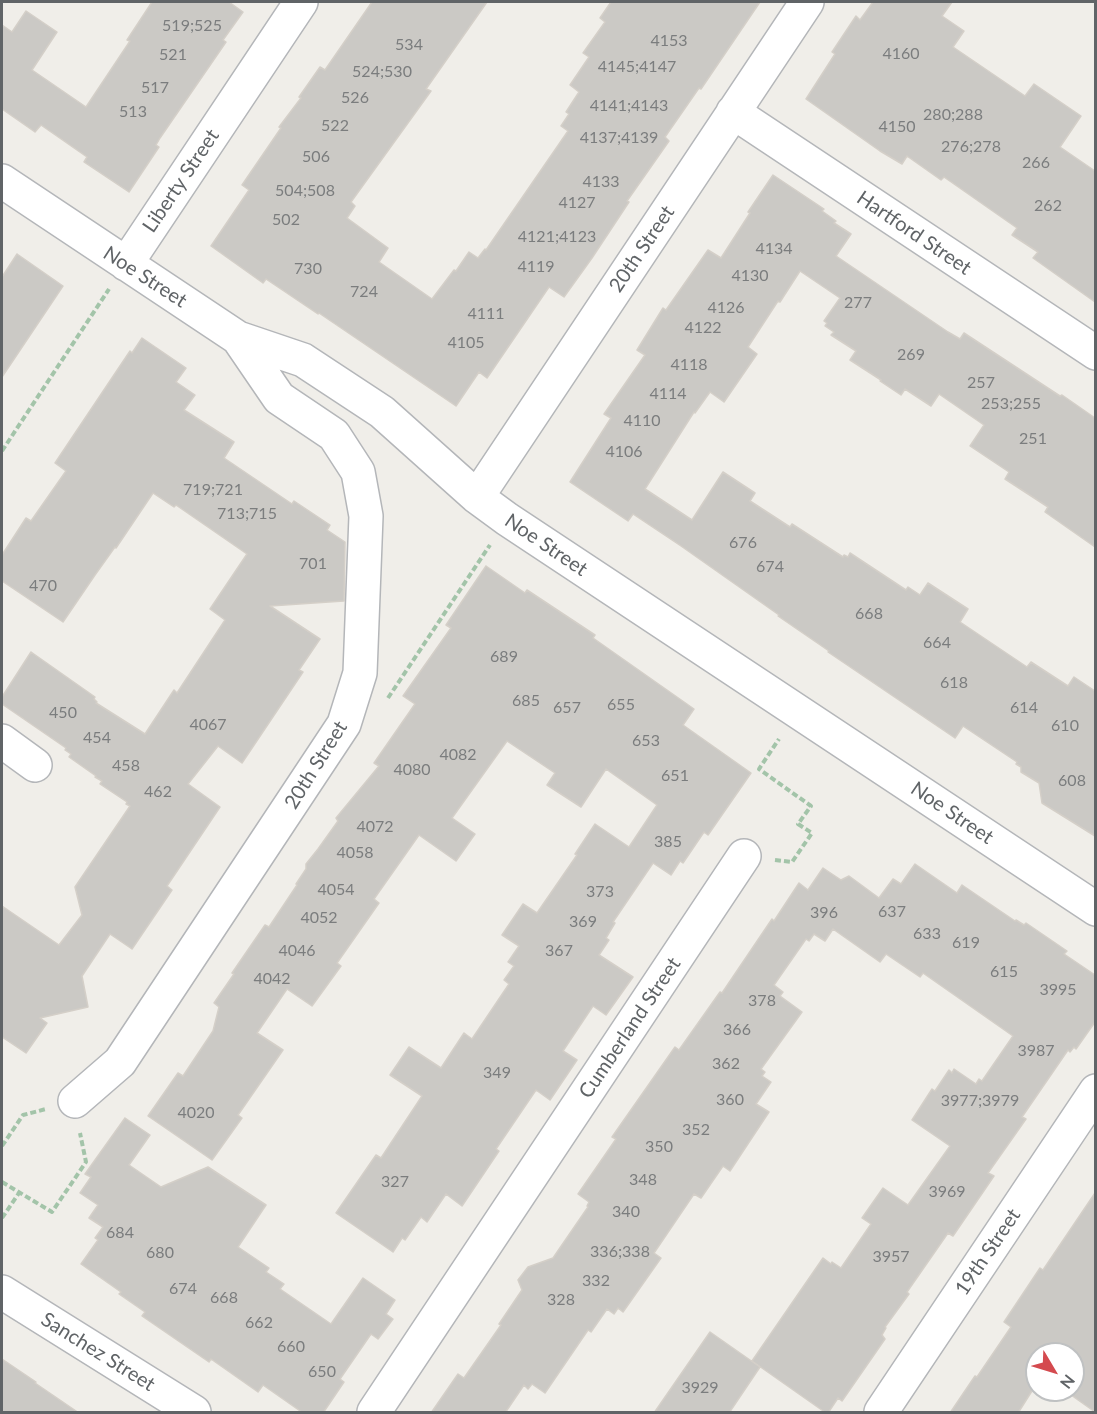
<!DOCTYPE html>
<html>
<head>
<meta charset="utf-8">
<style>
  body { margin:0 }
  #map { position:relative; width:1097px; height:1414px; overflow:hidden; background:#f0eee9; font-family:Lato,sans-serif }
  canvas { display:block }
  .frame { position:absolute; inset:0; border:3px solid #606467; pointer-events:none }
  .north { position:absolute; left:1025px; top:1342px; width:60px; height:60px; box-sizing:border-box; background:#fff; border:2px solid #bfc1c2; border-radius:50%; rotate:128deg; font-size:16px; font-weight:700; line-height:24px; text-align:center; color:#606467 }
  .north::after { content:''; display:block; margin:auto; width:21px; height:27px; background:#d44a4f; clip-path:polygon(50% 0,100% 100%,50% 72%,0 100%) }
</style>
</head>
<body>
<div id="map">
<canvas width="1097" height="1414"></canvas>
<div class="frame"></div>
<div class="north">N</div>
</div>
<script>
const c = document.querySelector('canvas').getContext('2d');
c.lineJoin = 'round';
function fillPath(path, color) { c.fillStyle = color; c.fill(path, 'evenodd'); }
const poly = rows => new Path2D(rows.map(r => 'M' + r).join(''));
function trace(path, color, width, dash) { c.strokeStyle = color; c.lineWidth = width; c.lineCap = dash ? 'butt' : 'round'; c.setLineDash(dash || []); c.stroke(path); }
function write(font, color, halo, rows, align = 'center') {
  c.font = font + ' Lato,sans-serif'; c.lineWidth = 5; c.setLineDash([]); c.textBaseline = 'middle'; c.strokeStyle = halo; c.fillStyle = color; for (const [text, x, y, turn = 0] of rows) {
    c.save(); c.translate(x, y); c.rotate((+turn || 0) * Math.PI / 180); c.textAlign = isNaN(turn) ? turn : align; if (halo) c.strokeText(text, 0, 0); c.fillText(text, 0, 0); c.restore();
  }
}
const building = poly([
  [152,2,229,2,243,12,223,40,226,42,160,138,156,145,159,147,129,192,84,162,87,157,41,125,35,132,2,109,2,25,12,32,26,11,57,32,32,70,86,107,130,41,127,40,152,2],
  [372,2,487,2,426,89,431,91,351,202,355,206,347,218,388,248,379,262,432,299,454,270,456,271,469,252,478,258,485,249,486,250,568,131,561,126,569,114,566,112,579,92,570,85,589,57,583,53,605,22,600,18,611,2,760,2,701,89,699,88,665,137,669,141,627,201,629,202,592,258,564,297,549,287,487,378,479,372,456,406,319,313,318,314,266,279,263,283,211,246,249,190,242,185,281,128,279,127,301,98,299,97,320,67,325,70,372,2],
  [873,2,952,2,942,16,964,31,953,47,1025,96,1034,84,1081,116,1060,147,1095,171,1095,302,1033,258,1038,252,1012,235,1017,228,944,177,941,180,907,156,902,164,880,151,806,99,835,54,832,52,856,16,860,20,873,2],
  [773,175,824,209,822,211,836,221,834,223,851,234,836,256,948,332,960,339,964,333,1060,396,1062,395,1095,418,1095,547,1045,512,1048,507,1005,479,1009,472,970,446,984,425,939,394,931,406,905,389,901,395,880,381,881,380,850,360,856,351,831,335,834,332,825,326,827,323,824,321,840,298,800,271,780,302,778,301,748,347,757,354,724,402,710,392,695,413,694,412,645,489,692,520,723,472,755,493,750,501,790,527,792,524,843,557,844,555,848,557,850,553,906,590,908,587,920,595,928,583,968,609,960,622,1027,667,1031,662,1068,686,1074,677,1095,691,1095,836,1042,803,1039,783,1021,772,1021,767,1016,764,1017,762,963,726,955,738,828,652,829,651,778,616,779,615,681,546,633,514,628,521,570,482,611,418,604,414,645,355,637,350,663,308,666,310,708,250,721,258,750,213,748,212,773,175],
  [17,254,63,286,2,377,2,277,17,254],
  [142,338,186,368,176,382,195,395,184,410,234,442,224,458,292,504,294,501,330,525,327,530,345,542,344,601,270,606,320,639,299,670,303,672,242,763,218,746,188,784,220,807,167,886,172,890,132,949,110,934,82,976,88,1007,40,1018,47,1023,26,1053,2,1037,2,906,59,945,82,915,75,887,130,806,126,804,127,802,100,784,102,781,95,777,96,776,69,757,71,754,65,750,66,748,2,704,2,697,31,652,95,697,94,699,97,702,96,703,145,734,174,690,177,693,225,620,210,609,247,554,176,505,174,507,153,493,116,548,115,547,95,575,63,622,2,581,2,555,26,518,31,521,66,471,55,463,130,351,132,353,142,338],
  [486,566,525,593,527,590,595,635,593,638,694,709,683,725,751,773,708,835,704,832,683,863,680,861,671,875,653,863,613,922,615,923,606,938,609,940,599,955,633,977,606,1015,593,1006,563,1051,577,1060,550,1100,536,1090,496,1149,499,1151,462,1206,446,1194,427,1222,421,1217,405,1240,402,1238,393,1252,336,1213,376,1155,381,1158,422,1096,390,1075,409,1047,441,1068,464,1033,472,1039,509,984,504,980,514,966,508,962,519,946,502,935,523,904,537,913,577,855,575,854,595,824,629,847,657,805,606,769,581,807,547,785,555,773,507,741,452,818,475,834,456,861,419,835,374,899,379,903,337,963,341,966,312,1006,287,989,257,1033,283,1050,238,1115,242,1118,212,1160,148,1116,178,1073,183,1076,213,1031,219,1007,214,1003,234,974,232,973,265,925,269,927,297,885,296,884,306,869,306,864,318,849,338,821,336,818,379,766,374,763,415,704,403,696,451,628,446,625,486,566],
  [915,864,957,893,962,885,1015,921,1016,920,1024,925,1026,923,1067,951,1064,954,1095,975,1095,1022,1076,1049,1074,1047,1070,1052,1068,1050,1022,1117,1026,1119,988,1173,994,1176,953,1236,948,1233,907,1292,909,1294,885,1327,886,1328,882,1335,885,1339,842,1401,838,1398,828,1413,826,1413,752,1361,823,1258,831,1264,832,1262,841,1268,871,1224,862,1218,883,1188,908,1205,950,1146,912,1120,932,1089,935,1091,949,1070,952,1073,954,1069,976,1084,979,1079,982,1081,1013,1036,923,973,920,977,886,954,880,962,833,929,825,941,814,934,809,941,806,939,774,985,783,992,780,996,802,1012,761,1069,765,1072,762,1076,771,1082,756,1104,769,1112,730,1171,723,1166,701,1198,694,1194,654,1253,661,1258,623,1312,618,1308,614,1314,607,1309,591,1332,588,1330,545,1393,532,1384,528,1389,524,1385,505,1413,431,1413,458,1374,464,1378,501,1325,499,1324,522,1290,518,1280,528,1267,553,1258,588,1207,587,1206,589,1202,578,1194,616,1139,612,1137,675,1047,679,1050,720,992,722,993,772,919,774,921,799,883,808,890,823,868,841,880,849,876,879,898,893,879,901,884,915,864],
  [125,1118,150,1135,129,1165,161,1187,208,1167,266,1205,238,1247,269,1268,266,1272,284,1284,280,1289,331,1324,363,1278,395,1300,386,1314,393,1319,378,1339,371,1334,340,1379,344,1382,323,1413,303,1413,263,1385,258,1392,211,1359,209,1362,142,1316,145,1312,119,1294,121,1292,81,1264,98,1240,95,1238,103,1227,89,1218,98,1205,80,1193,91,1177,85,1174,125,1118],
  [1095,1193,1095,1412,1064,1390,1073,1390,1073,1354,1037,1354,1037,1383,1018,1413,950,1413,975,1376,977,1377,1011,1327,1004,1322,1040,1268,1043,1270,1095,1193],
  [710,1332,760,1367,729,1413,654,1413,710,1332],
  [2,1359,36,1382,35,1383,79,1413,2,1413,2,1359]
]);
const path = poly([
  [2,451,109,289],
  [388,698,490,545],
  [775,860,792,862,812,833,798,824,811,806,759,769,779,739],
  [2,1146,23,1115,46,1109],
  [2,1182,52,1212,86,1162,80,1133],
  [2,1218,19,1193]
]);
const minor = poly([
  [733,112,1096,353],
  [2,181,238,338,303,360,382,412,477,497,507,519,1096,909],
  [126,264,301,2],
  [477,497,807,2],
  [2,741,35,765],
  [75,1101,120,1062,344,724,360,673,366,516,358,472,334,435,279,398,238,338],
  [2,1292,194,1412],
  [374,1412,744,856],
  [881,1412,1096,1091]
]);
const numberNames = [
  ["519;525",192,26],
  ["4153",669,41],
  ["534",409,45],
  ["4160",901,54],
  ["521",173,55],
  ["4145;4147",637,67],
  ["524;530",382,72],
  ["517",155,88],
  ["526",355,98],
  ["4141;4143",629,106],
  ["513",133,112],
  ["280;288",953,115],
  ["522",335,126],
  ["4150",897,127],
  ["4137;4139",619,138],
  ["276;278",971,147],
  ["506",316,157],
  ["266",1036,163],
  ["4133",601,182],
  ["504;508",305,191],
  ["4127",577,203],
  ["262",1048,206],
  ["502",286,220],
  ["4121;4123",557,237],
  ["4134",774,249],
  ["4119",536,267],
  ["730",308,269],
  ["4130",750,276],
  ["724",364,292],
  ["277",858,303],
  ["4126",726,308],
  ["4111",486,314],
  ["4122",703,328],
  ["4105",466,343],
  ["269",911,355],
  ["4118",689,365],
  ["257",981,383],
  ["4114",668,394],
  ["253;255",1011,404],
  ["4110",642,421],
  ["251",1033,439],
  ["4106",624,452],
  ["719;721",213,490],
  ["713;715",247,514],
  ["676",743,543],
  ["701",313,564],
  ["674",770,567],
  ["470",43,586],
  ["668",869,614],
  ["664",937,643],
  ["689",504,657],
  ["618",954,683],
  ["685",526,701],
  ["655",621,705],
  ["657",567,708],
  ["614",1024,708],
  ["450",63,713],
  ["4067",208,725],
  ["610",1065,726],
  ["454",97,738],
  ["653",646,741],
  ["4082",458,755],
  ["458",126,766],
  ["4080",412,770],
  ["651",675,776],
  ["608",1072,781],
  ["462",158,792],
  ["4072",375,827],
  ["385",668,842],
  ["4058",355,853],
  ["4054",336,890],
  ["373",600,892],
  ["637",892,912],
  ["396",824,913],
  ["4052",319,918],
  ["369",583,922],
  ["633",927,934],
  ["619",966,943],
  ["4046",297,951],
  ["367",559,951],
  ["615",1004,972],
  ["4042",272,979],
  ["3995",1058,990],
  ["378",762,1001],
  ["366",737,1030],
  ["3987",1036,1051],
  ["362",726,1064],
  ["349",497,1073],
  ["360",730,1100],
  ["3977;3979",980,1101],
  ["4020",196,1113],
  ["352",696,1130],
  ["350",659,1147],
  ["348",643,1180],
  ["327",395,1182],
  ["3969",947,1192],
  ["340",626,1212],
  ["684",120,1233],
  ["336;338",620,1252],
  ["680",160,1253],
  ["3957",891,1257],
  ["332",596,1281],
  ["674",183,1289],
  ["668",224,1298],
  ["328",561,1300],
  ["662",259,1323],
  ["660",291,1347],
  ["650",322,1372],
  ["3929",700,1388]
];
const streetNames = [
  ["Liberty Street",181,181,-56],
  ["Hartford Street",914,233,34],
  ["20th Street",642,249,-56],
  ["Noe Street",145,277,33],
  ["Noe Street",546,545,34],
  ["20th Street",316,765,-58],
  ["Noe Street",952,813,34],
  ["Cumberland Street",630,1028,-56],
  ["19th Street",988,1252,-56],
  ["Sanchez Street",98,1352,32]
];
fillPath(building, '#cbc9c5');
trace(building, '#d4cfc8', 1.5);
trace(minor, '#b4b6b9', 36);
trace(path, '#a3c4a9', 4, [6, 3]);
trace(minor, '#fff', 33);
write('16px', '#7b7d7e', null, numberNames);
write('20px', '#606467', '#fff', streetNames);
</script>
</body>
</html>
